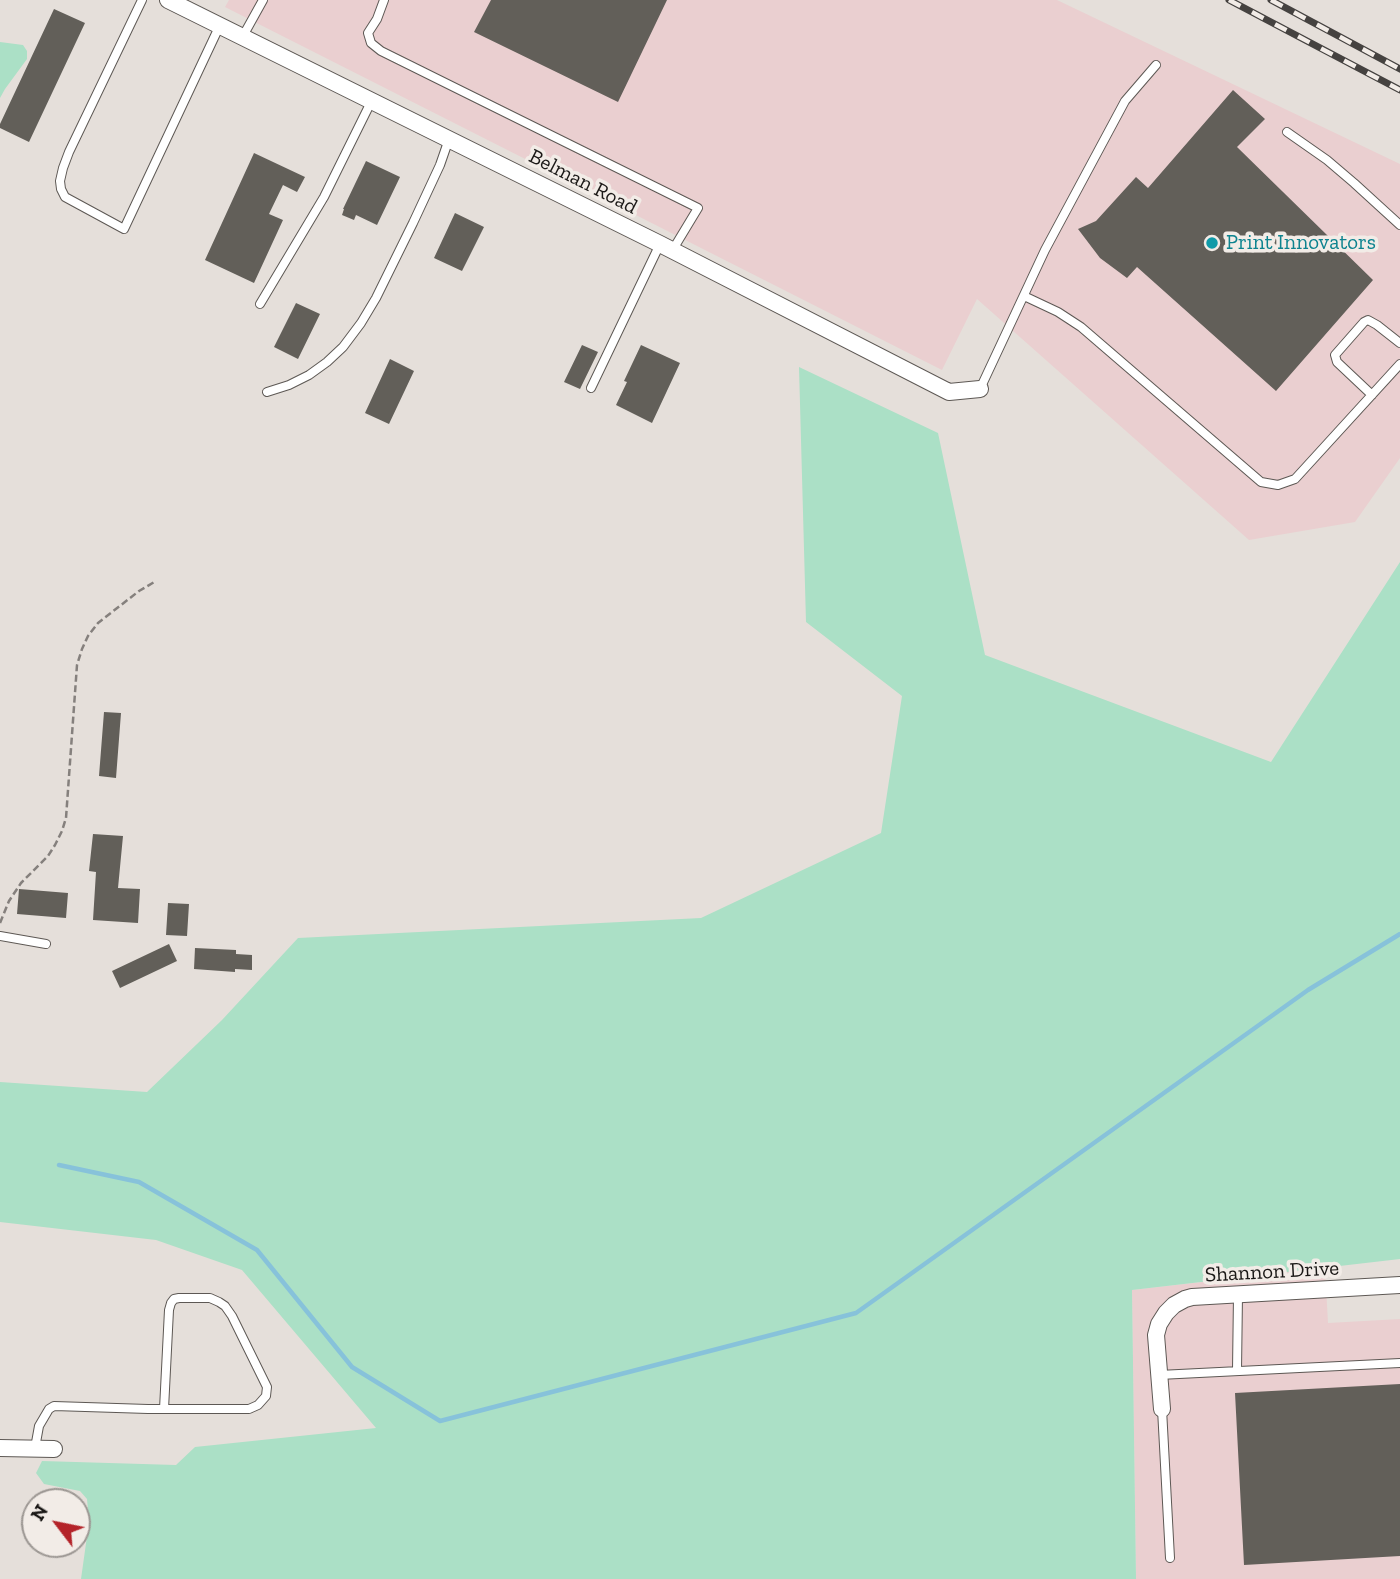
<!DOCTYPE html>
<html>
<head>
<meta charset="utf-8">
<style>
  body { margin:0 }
  #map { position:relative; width:1400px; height:1579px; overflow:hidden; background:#e5dfda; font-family:"Zilla Slab",serif }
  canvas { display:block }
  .north { position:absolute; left:21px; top:1488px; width:70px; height:70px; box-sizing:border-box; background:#f2ece7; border:2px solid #9c9793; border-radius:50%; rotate:302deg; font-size:19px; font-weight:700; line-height:28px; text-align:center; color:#1a1816 }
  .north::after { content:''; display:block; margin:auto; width:24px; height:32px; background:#b42329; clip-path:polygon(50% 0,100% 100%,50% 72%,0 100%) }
</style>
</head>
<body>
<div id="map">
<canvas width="1400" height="1579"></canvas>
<div class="north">N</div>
</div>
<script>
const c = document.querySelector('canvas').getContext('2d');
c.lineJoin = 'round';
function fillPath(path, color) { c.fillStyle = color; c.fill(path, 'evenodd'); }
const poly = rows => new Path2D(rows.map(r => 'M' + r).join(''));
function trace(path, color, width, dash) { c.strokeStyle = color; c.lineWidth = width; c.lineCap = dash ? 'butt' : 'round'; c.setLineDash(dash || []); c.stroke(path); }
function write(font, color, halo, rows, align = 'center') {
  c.font = font + ' "Zilla Slab",serif'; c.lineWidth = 7; c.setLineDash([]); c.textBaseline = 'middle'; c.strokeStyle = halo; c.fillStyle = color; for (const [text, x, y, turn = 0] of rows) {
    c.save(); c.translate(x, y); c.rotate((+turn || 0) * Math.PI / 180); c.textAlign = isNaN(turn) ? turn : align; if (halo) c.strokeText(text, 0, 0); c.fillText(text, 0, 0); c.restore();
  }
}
const industrial = poly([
  [229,0,1057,0,1400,164,1400,458,1355,522,1249,540,977,299,942,370,225,7],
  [1325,1268,1328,1323,1400,1319,1400,1579,1136,1579,1132,1290]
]);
const green = poly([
  [0,42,23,45,27,51,27,59,5,89,0,98],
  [799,367,938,433,985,655,1271,762,1400,562,1400,1259,1132,1290,1136,1579,81,1579,89,1522,87,1499,80,1491,44,1484,36,1473,42,1461,176,1465,195,1447,376,1428,242,1270,156,1240,0,1222,0,1082,147,1092,222,1020,298,938,701,918,881,833,902,696,806,622]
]);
const stream = poly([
  [59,1165,139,1182,257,1250,352,1367,440,1421,856,1313,1308,990,1400,934]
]);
const building = poly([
  [491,0,667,0,618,102,474,32],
  [54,9,85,23,29,142,0,128,0,124],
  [1233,90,1265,119,1237,147,1373,280,1276,391,1137,267,1127,278,1100,258,1078,229,1096,221,1136,177,1148,188],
  [254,153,305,177,297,192,283,185,269,214,283,220,254,283,205,260],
  [366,161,400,177,377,225,356,215,354,220,342,215,344,209,343,209],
  [455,213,484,227,462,271,434,258],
  [296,303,320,314,298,359,274,347],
  [582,345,598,352,580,389,564,382],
  [641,345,680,363,652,423,616,405,627,382,624,381],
  [390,359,414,371,389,424,365,413],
  [104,712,121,713,116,778,99,776],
  [93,834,123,836,118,888,140,889,138,923,93,920,96,872,89,871],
  [19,889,68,893,66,918,17,914],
  [168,903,189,904,187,936,166,935],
  [169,944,177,961,120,988,112,971],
  [195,948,236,950,236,954,252,955,252,970,235,969,235,972,194,969],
  [1400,1384,1400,1556,1244,1565,1235,1393]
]);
const path = poly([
  [0,923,9,901,21,883,48,856,55,845,62,831,66,818,77,665,82,649,88,636,98,623,139,591,156,581]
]);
const service = poly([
  [142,0,69,152,63,168,60,181,61,189,65,197,124,229,220,25],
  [384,0,377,19,368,33,371,43,381,51,698,208,672,251],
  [243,36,263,0],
  [1287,132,1327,160,1354,183,1400,225],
  [1024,296,1058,312,1081,327,1261,482,1278,485,1295,479,1400,364],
  [260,304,324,197,372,100],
  [591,388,660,244],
  [980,389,1045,250,1125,101,1156,65],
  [267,392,289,385,309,375,327,362,343,347,361,323,376,298,413,223,440,165,449,139],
  [1372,395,1337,362,1335,355,1364,322,1368,320,1377,325,1400,343],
  [0,936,46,944],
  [1237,1370,1238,1295],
  [1159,1375,1400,1363],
  [1162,1409,1170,1558],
  [35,1448,39,1426,49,1409,54,1406,148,1409,249,1409,258,1405,266,1396,267,1387,232,1316,225,1306,219,1302,210,1298,179,1298,174,1299,171,1303,169,1310,164,1409]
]);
const minor = poly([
  [168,0,660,244,949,392,980,389],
  [1162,1409,1156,1335,1159,1324,1166,1313,1174,1305,1185,1299,1192,1297,1400,1285],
  [0,1448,54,1449]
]);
const rail = poly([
  [1229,0,1400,90],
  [1271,0,1400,69]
]);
const markers = [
  [1212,243,7,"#0f9aa8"]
];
const streetNames = [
  ["Belman Road",583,182,27],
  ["Shannon Drive",1272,1272,-3]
];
const cultureNames = [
  ["Print Innovators",1226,243]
];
fillPath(industrial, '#eacfd0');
fillPath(green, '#abe0c6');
trace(stream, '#87c2da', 4.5);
fillPath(building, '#625f59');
trace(service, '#5d5854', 10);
trace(minor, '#5d5854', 18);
trace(path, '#85807d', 2.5, [7, 3.5]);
trace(service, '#fff', 8);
trace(minor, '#fff', 16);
trace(rail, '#454240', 7);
trace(rail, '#f2ece7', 4.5, [13]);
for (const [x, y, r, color] of markers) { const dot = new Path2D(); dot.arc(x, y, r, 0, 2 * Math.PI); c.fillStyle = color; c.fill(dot); trace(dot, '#f2ece7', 2.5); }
write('21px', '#1a1816', '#f2ece7', streetNames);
write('21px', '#0d838f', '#f2ece7', cultureNames, 'left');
</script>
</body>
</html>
